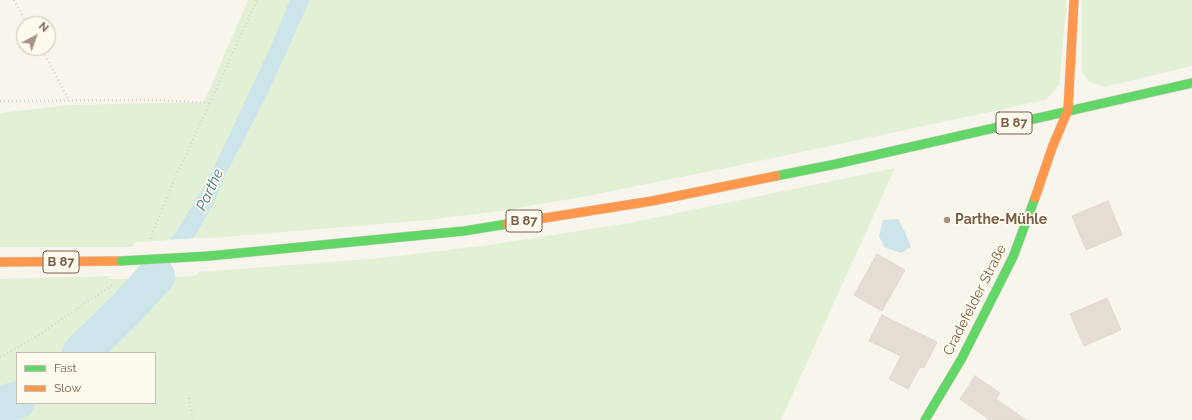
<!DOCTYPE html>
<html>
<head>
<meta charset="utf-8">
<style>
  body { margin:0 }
  #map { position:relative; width:1192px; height:420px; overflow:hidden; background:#f8f5ec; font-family:Raleway,sans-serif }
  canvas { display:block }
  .legend { position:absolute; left:16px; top:352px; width:140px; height:52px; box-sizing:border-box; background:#fffaee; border:1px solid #cabcac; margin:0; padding:5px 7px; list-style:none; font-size:12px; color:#7a5e48 }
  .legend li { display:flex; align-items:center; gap:8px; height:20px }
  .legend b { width:20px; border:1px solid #cabcac }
  .north { position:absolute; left:16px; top:16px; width:40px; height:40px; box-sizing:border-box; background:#fffaee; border:1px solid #cabcac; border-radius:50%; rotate:41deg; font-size:11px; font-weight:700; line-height:16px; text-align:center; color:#7a5e48 }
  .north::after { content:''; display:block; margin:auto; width:14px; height:18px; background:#a69381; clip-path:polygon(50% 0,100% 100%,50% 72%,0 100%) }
</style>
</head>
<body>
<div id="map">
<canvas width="1192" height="420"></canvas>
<ul class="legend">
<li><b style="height:5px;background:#63d668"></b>Fast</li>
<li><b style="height:5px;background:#ff974d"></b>Slow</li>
</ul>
<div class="north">N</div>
</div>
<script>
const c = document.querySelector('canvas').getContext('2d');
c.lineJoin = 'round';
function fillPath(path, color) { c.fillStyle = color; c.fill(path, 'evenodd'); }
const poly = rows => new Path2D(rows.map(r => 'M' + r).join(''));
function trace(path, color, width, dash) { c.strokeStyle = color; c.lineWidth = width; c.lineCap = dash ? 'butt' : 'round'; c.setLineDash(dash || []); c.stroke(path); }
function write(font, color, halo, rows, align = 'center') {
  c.font = font + ' Raleway,sans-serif'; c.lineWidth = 3.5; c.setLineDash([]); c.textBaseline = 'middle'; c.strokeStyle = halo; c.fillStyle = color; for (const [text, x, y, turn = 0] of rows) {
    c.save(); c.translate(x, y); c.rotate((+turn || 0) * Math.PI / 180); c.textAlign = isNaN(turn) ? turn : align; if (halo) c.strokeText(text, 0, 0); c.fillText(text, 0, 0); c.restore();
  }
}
const green = poly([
  [248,0,1067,0,1059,85,1046,100,731,167,582,197,500,211,428,220,357,226,223,237,136,242,131,247,0,247,0,113,69,105,204,102],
  [1082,0,1192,0,1192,66,1104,87,1088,81,1082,72],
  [895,168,781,420,0,420,0,279,110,276,108,279,120,279,195,276,198,272,372,259,489,245,629,223],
  [17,353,155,353,155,403,17,403]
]);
const water = poly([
  [290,0,310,0,266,97,225,176,212,206,197,233,172,268,126,319,111,308,134,285,176,232,208,180,271,46],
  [898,219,905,232,911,247,901,253,884,247,879,236,883,220]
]);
const pier = poly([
  [196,238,174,269,167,277,136,278,166,240]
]);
const river = poly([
  [81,353,127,308,156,276],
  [0,406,17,400]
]);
const building = poly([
  [1108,201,1122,235,1086,250,1072,216,1108,201],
  [877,254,905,270,882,311,854,295,877,254],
  [1107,298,1121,330,1084,346,1070,314,1107,298],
  [882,315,937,342,924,368,920,367,908,389,889,379,901,356,869,341,882,315],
  [975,376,1000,393,996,399,1026,420,990,420,960,399,975,376]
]);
const path = poly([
  [14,0,27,24],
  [41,48,69,100],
  [0,101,155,100,210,103],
  [150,239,175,178,204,116,257,0],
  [0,357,34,338,114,284],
  [189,398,193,420]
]);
const fast = poly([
  [776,176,836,164,1192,83],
  [209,256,464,231,507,224],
  [925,420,962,358,1013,257,1035,198]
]);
const slow = poly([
  [1035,198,1052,148,1068,110,1074,0],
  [507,224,652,201,776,176],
  [0,262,121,261]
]);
const fastBridge = poly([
  [121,261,209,256]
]);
const markers = [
  [947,220,4,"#a69381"]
];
const shields = [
  [1014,123,36],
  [524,221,36],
  [61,262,36]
];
const shieldNames = [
  ["B 87",1014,123],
  ["B 87",524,221],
  ["B 87",61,262]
];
const poiNames = [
  ["Parthe-Mühle",955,220]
];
const streetNames = [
  ["Cradefelder Straße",975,300,-63]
];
const waterNames = [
  ["Parthe",210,190,-65]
];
fillPath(green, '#e2f1d5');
fillPath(water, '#cbe5eb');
fillPath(pier, '#f8f5ec');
trace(river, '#cbe5eb', 38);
fillPath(building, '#e5ddd3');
trace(building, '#e2d8cd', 1);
trace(fast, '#d8d1c8', 10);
trace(slow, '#d8d1c8', 10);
trace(path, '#dcd5cd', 2.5, [1, 3]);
trace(fast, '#63d668', 9);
trace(slow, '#ff974d', 9);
trace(fastBridge, '#dad1c9', 10, []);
trace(fastBridge, '#63d668', 9);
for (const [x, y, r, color] of markers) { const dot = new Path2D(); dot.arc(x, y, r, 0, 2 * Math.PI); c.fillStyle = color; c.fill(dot); trace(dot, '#fffaee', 1.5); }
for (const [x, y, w] of shields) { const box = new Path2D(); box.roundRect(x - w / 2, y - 11, w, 22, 3); c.fillStyle = '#fffaee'; c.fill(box); trace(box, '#7a5e48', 1); }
write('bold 13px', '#7a5e48', null, shieldNames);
write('bold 14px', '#7a5e48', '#fffaee', poiNames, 'left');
write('14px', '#7a5e48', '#fffaee', streetNames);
write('italic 15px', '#407b90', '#fffaee', waterNames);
</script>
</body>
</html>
